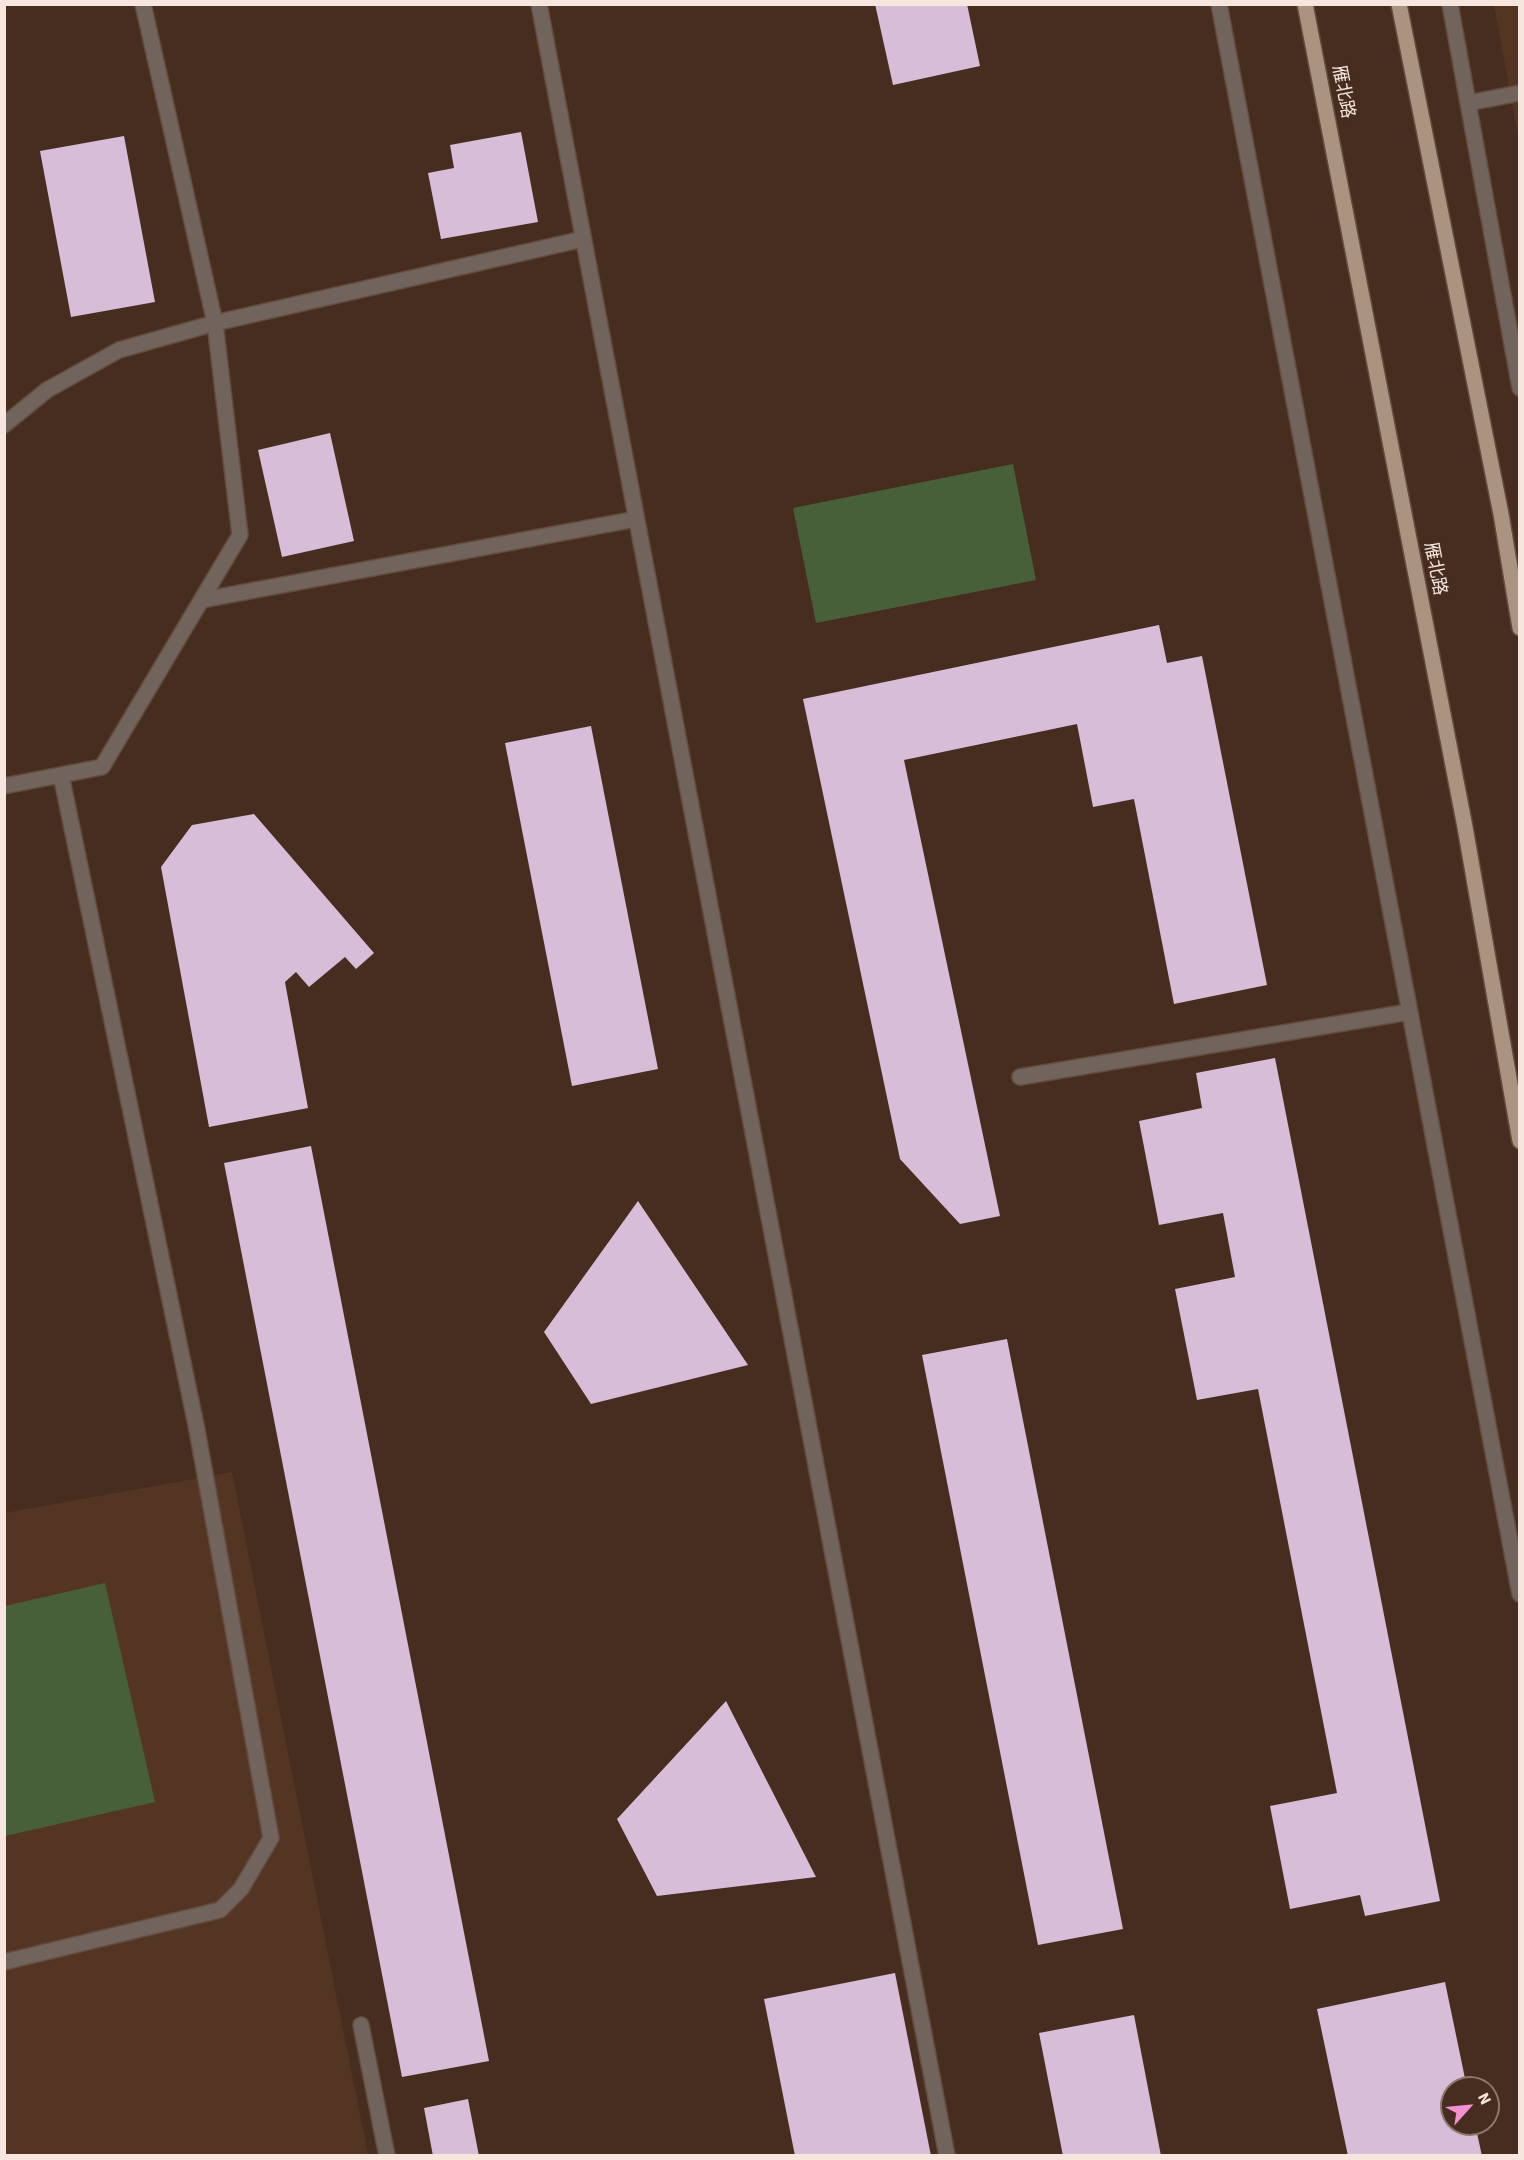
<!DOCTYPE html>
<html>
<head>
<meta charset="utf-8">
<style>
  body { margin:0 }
  #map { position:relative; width:1524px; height:2160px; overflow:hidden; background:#472d1f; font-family:"Source Sans 3",sans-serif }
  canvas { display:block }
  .frame { position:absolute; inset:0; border:6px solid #f7e6dd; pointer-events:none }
  .north { position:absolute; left:1440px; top:2076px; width:60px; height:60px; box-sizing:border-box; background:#472d1f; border:2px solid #8d776b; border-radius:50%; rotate:63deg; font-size:16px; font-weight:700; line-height:24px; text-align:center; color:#f7e6dd }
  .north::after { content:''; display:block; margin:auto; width:21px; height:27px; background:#f690d0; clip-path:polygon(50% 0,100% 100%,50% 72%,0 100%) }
</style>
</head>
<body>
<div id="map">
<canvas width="1524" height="2160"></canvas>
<div class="frame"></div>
<div class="north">N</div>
</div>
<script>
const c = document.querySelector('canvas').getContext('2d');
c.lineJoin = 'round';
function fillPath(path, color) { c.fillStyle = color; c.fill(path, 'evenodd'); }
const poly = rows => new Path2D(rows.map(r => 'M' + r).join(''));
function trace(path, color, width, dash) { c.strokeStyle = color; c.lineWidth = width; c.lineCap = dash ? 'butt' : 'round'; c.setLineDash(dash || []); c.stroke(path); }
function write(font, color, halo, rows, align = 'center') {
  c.font = font + ' "Source Sans 3","Noto Sans SC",sans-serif'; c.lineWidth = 6; c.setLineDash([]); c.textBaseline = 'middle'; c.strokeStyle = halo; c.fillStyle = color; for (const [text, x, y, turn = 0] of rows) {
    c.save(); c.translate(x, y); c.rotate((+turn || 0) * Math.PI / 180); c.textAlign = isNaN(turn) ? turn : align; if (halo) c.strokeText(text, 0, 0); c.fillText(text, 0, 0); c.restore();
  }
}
const built = poly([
  [1494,5,1519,5,1519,141],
  [232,1472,368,2155,5,2156,5,1513]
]);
const green = poly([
  [1013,464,1036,580,816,623,793,508],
  [105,1583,155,1802,5,1836,5,1606]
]);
const building = poly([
  [875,4,967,4,980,66,893,85],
  [521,132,538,222,441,239,428,173,454,168,450,145],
  [124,136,155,302,71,317,40,151],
  [330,433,354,541,282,557,258,450],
  [1159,625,1167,663,1202,656,1267,985,1174,1004,1134,799,1093,807,1077,724,904,760,1000,1216,960,1224,900,1159,803,699],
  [591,726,658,1069,572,1086,505,743],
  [254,814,374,953,356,969,345,957,309,987,296,972,285,982,308,1108,209,1127,161,867,192,825],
  [1275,1058,1440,1901,1365,1916,1360,1895,1290,1909,1270,1806,1337,1793,1258,1389,1197,1400,1175,1289,1235,1277,1223,1213,1159,1225,1139,1121,1202,1108,1196,1073],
  [311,1146,489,2061,402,2077,224,1163],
  [638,1201,748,1365,591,1404,544,1332],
  [1007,1339,1123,1929,1038,1945,922,1355],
  [726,1701,816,1877,657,1896,617,1819],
  [895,1973,931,2156,795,2156,764,1999],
  [1445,1982,1467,2088,1452,2088,1452,2124,1475,2124,1482,2156,1348,2156,1317,2009],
  [1134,2015,1161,2156,1063,2156,1039,2033],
  [468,2099,479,2156,433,2156,424,2108]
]);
const service = poly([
  [202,600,636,519],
  [4,1962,220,1910,241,1889,271,1838,197,1430]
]);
const minor = poly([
  [539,4,947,2156],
  [1219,4,1520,1594],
  [1450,4,1520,388],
  [1468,103,1520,93],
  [4,425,47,390,119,350,215,323,583,239],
  [61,775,197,1430],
  [4,786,102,767,240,535,215,323,143,4],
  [1020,1077,1409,1012],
  [361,2025,387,2156]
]);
const primary = poly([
  [1305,4,1465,827,1520,1141],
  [1399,4,1501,514,1520,628]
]);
const streetNames = [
  ["雁北路",1342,92,79],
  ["雁北路",1434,569,79]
];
fillPath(built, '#543523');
fillPath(green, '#47603a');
fillPath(building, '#d7bdd7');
trace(service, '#634b3d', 18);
trace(minor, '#634b3d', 18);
trace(primary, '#634b3d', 18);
trace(service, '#70645c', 15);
trace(minor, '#70645c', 15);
trace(primary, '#ab9382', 15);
write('18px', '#f7e6dd', '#472d1f', streetNames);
</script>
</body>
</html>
